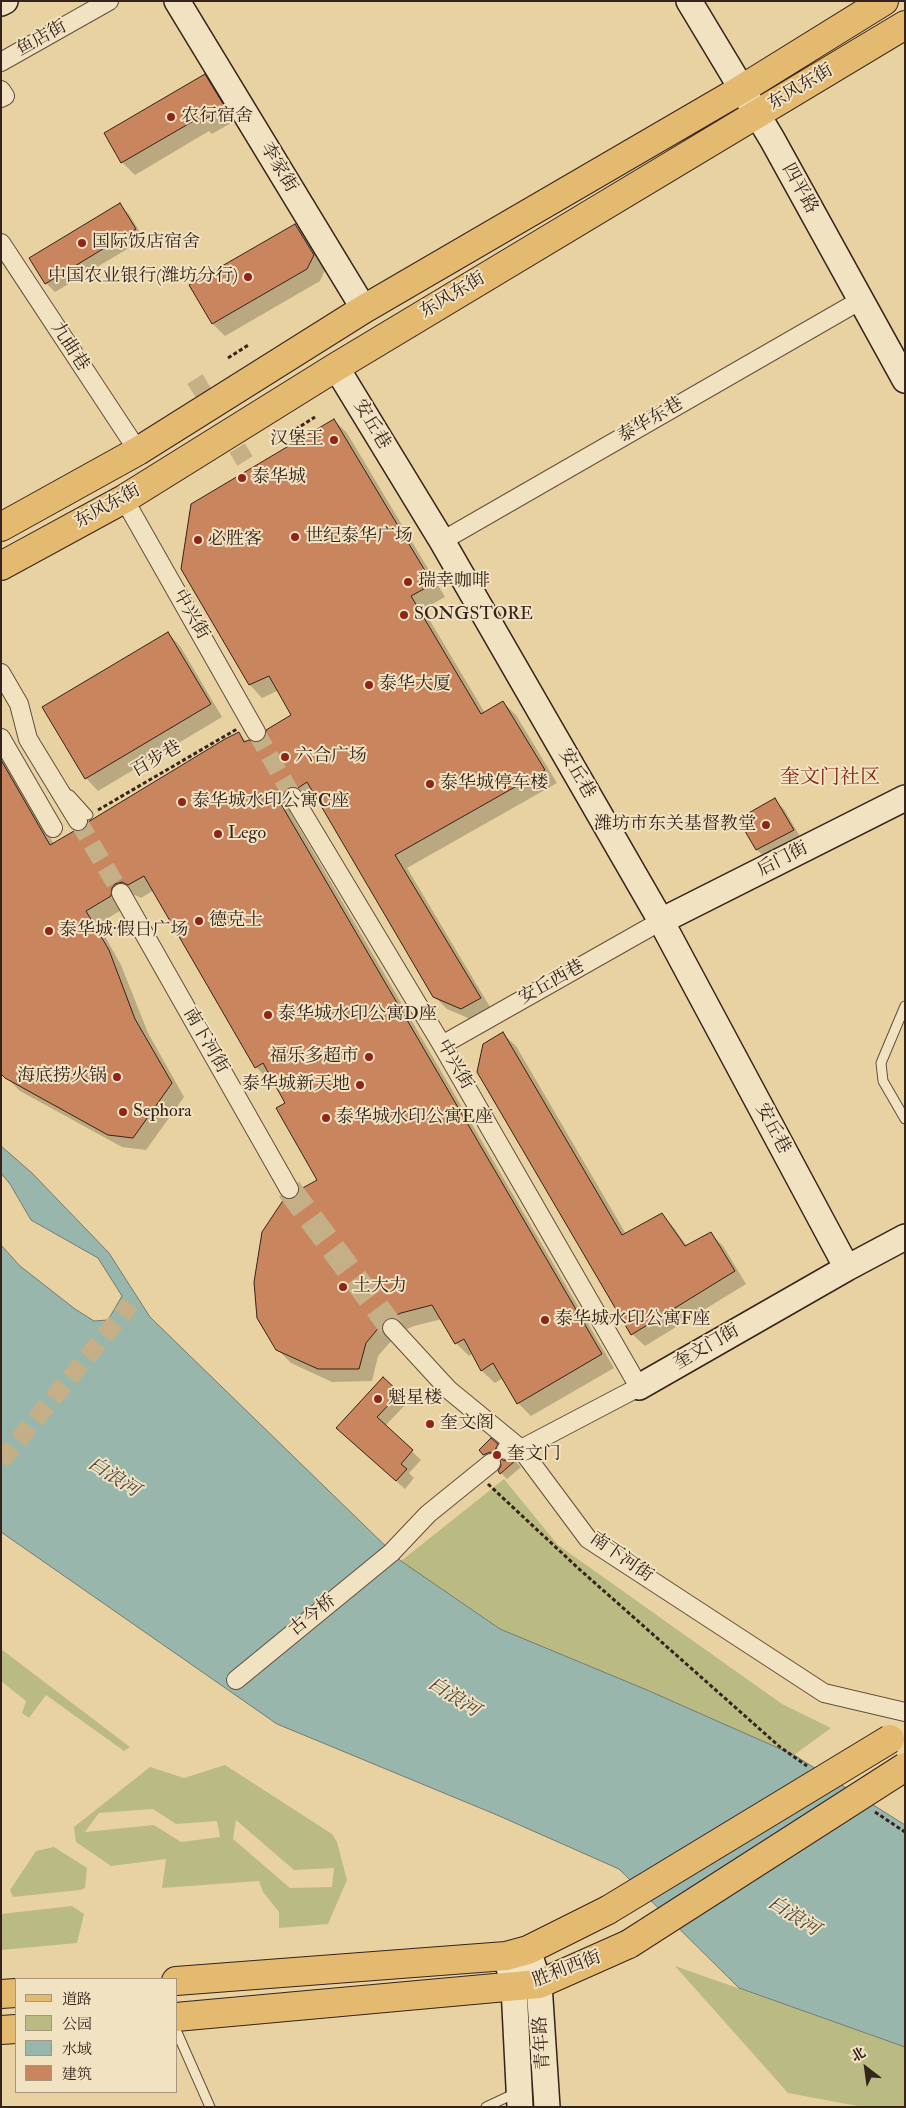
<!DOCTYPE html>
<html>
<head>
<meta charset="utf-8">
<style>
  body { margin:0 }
  #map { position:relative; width:906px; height:2108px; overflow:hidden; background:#e9d2a1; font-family:"IM FELL Double Pica","Noto Serif SC",serif }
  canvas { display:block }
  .frame { position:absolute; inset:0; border:2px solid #35231c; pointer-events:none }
  .legend { position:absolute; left:15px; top:1978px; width:162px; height:115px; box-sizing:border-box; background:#f1e2c2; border:1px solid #a69680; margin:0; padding:6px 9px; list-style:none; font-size:15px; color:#35231c }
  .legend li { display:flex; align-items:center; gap:10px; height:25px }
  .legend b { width:25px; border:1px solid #a69680 }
  .north { position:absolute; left:841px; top:2043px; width:50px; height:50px; -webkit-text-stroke:4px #f1e2c2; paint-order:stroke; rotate:330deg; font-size:14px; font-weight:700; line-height:20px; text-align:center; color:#35231c }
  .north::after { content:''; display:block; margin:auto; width:18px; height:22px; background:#35231c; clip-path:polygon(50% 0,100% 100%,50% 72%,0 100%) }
</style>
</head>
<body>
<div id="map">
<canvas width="906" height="2108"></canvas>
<div class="frame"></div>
<ul class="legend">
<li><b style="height:6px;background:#e4b970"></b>道路</li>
<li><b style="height:14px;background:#babb82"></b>公园</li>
<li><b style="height:14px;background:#99b6ac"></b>水域</li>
<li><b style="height:14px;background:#c9855e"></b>建筑</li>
</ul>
<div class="north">北</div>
</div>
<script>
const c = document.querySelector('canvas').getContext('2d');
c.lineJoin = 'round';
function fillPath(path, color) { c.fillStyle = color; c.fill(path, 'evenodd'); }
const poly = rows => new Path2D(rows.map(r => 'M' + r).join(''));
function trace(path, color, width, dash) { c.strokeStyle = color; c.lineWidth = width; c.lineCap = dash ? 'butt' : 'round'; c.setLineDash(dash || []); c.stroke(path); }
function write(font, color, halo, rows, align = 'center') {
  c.font = font + ' "IM FELL Double Pica","Noto Serif SC",serif'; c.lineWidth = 4; c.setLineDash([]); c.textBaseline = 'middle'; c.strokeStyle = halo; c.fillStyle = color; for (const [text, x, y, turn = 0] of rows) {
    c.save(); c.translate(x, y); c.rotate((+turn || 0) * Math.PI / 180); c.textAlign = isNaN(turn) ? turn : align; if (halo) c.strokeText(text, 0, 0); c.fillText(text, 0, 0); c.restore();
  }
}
const green = poly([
  [504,1479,558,1545,782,1704,831,1728,794,1755,647,1690,500,1629,401,1561],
  [1,1649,130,1747,124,1751,46,1695,29,1718,22,1713,26,1701,1,1681],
  [225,1765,332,1834,337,1842,347,1880,328,1924,279,1928,279,1912,263,1892,259,1881,162,1888,166,1859,111,1866,76,1842,74,1827,150,1767,184,1778],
  [153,1809,176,1824,217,1821,220,1837,181,1842,154,1825,85,1832,99,1813],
  [236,1820,294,1870,334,1868,332,1887,290,1888,233,1839],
  [54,1847,87,1868,85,1888,80,1890,13,1897,10,1890,36,1851],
  [72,1906,84,1914,77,1943,1,1950,1,1914],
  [675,1966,905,2047,905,2107,863,2107,788,2093]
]);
const water = poly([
  [1,1146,32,1173,109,1253,150,1317,401,1561,500,1629,647,1690,794,1755,905,1825,905,2047,739,1988,619,1869,497,1815,277,1724,1,1532,1,1245,20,1266,75,1309,94,1321,108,1320,122,1296,98,1258,31,1220,10,1184,1,1173,1,1146]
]);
const shadow = poly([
  [205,76,217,88,236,120,212,134,209,131,135,175,122,162,106,134],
  [120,205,129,214,144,239,55,292,46,283],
  [295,225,308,238,326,268,320,281,225,336,213,324,190,285],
  [334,420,347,433,445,597,423,609,485,713,503,702,516,715,557,783,407,868,493,1012,475,1021,447,1009,434,996,317,797,311,800,301,800,295,809,290,812,614,1368,531,1416,518,1403,503,1378,495,1383,482,1371,473,1353,469,1356,456,1343,442,1319,414,1326,398,1333,378,1356,372,1381,332,1382,291,1363,277,1349,295,1199,318,1180,287,1104,272,1078,269,1080,256,1067,154,890,141,898,135,895,128,897,123,909,98,924,121,965,148,1033,184,1097,146,1150,122,1147,20,1091,1,1072,1,752,54,844,84,831,239,734,247,742,255,744,262,742,293,715,279,690,262,698,250,685],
  [168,633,180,646,222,717,98,791,86,778],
  [774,800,784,809,802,840,767,859,757,850,740,820],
  [503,1034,516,1046,626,1234,662,1215,674,1228,687,1246,710,1233,723,1246,746,1284,645,1346,632,1334],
  [383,1379,408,1402,385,1426,421,1460,409,1473,414,1478,405,1489,346,1437],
  [497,1445,503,1451,502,1459,497,1458,491,1461,480,1450],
  [502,1460,515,1461,521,1467,507,1479,499,1471,502,1467]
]);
const building = poly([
  [205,74,225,107,199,123,197,119,121,163,104,133,205,74],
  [120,203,136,229,45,284,29,258,120,203],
  [295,224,314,255,307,269,212,324,189,285,295,224],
  [334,419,433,584,411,596,481,714,503,701,545,770,395,855,481,998,461,1009,433,997,307,782,298,788,288,788,283,796,278,799,602,1354,517,1404,493,1363,481,1371,464,1339,455,1344,432,1305,401,1313,385,1320,366,1343,359,1369,318,1369,276,1350,257,1318,254,1282,262,1232,284,1199,295,1198,299,1190,317,1180,276,1108,285,1103,263,1063,255,1068,144,876,128,885,122,882,115,884,112,888,111,896,86,911,109,950,135,1019,172,1083,133,1138,108,1135,5,1078,1,1074,1,760,50,845,74,831,83,830,88,822,225,739,239,732,244,742,249,740,255,743,261,741,265,737,266,730,291,715,269,676,249,685,181,569,191,504,334,419],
  [168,632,211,704,85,779,42,707,168,632],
  [775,798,794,830,756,850,738,819,775,798],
  [503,1032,622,1235,662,1213,685,1246,711,1232,735,1271,631,1335,477,1072,483,1044,503,1032],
  [383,1377,400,1393,377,1417,413,1450,401,1464,407,1469,396,1481,336,1428,383,1377],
  [491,1438,498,1444,495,1450,497,1454,490,1452,483,1455,479,1450,491,1438],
  [500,1459,506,1461,516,1460,500,1474,498,1471,501,1466,500,1459]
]);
const streetTunnel = poly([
  [195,379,245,461],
  [256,732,293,797],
  [78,821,121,893],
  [1,1461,131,1304]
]);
const secondaryTunnel = poly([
  [289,1189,392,1328]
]);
const path = poly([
  [228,358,250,344],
  [290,433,315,417],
  [98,810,237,729],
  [488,1484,578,1568,780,1747,807,1766],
  [875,1812,905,1832]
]);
const lane = poly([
  [70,795,88,815],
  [905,1006,881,1063,883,1081,905,1119],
  [176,2030,210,2107],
  [486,2107,518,2092]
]);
const street = poly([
  [1,62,109,1],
  [1,90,5,96,1,98],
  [1,243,138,451],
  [124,499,256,732],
  [442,541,861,300],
  [1,673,19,704,28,739,78,821],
  [1,738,53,828],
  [293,797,442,1045,639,1387,521,1449,506,1450],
  [121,893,289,1189],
  [442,1045,661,921],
  [392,1328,449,1390,521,1449,588,1539,824,1693,905,1712],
  [236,1680,391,1553,428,1514,491,1463]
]);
const secondary = poly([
  [177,1,364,309],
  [689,1,772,139,905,380],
  [1,3,5,1],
  [336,367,442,541,661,921,847,1268],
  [661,921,905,798],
  [639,1387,847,1268,905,1237],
  [528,1950,539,1984,547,2107],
  [506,1956,514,1987,520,2107]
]);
const primary = poly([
  [1,527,138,451,364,309,742,89,884,1],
  [1,566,124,499,336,367,905,25],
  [176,1981,506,1956,528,1950,608,1910],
  [1,1994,16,1993],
  [176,2017,539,1984,629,1944],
  [1,2030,16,2029]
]);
const primaryBridge = poly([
  [608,1910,890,1739],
  [629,1944,905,1767]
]);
const markers = [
  [171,117,5,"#8f2418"],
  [82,243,5,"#8f2418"],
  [248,277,5,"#8f2418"],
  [334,440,5,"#8f2418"],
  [242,478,5,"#8f2418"],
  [295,537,5,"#8f2418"],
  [198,540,5,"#8f2418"],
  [408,582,5,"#8f2418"],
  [404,615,5,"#8f2418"],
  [369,685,5,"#8f2418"],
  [285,757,5,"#8f2418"],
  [430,784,5,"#8f2418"],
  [182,802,5,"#8f2418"],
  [766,825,5,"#8f2418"],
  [218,834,5,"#8f2418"],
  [199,921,5,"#8f2418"],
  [49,931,5,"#8f2418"],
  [268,1015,5,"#8f2418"],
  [369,1057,5,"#8f2418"],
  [117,1077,5,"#8f2418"],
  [360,1085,5,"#8f2418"],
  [123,1112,5,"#8f2418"],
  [326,1118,5,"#8f2418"],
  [343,1287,5,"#8f2418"],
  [545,1320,5,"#8f2418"],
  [378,1399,5,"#8f2418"],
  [430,1424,5,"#8f2418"],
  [497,1455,5,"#8f2418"]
];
const streetNames = [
  ["鱼店街",42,39,-29],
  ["东风东街",801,88,-31],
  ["李家街",278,168,59],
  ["四平路",799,189,61],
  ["东风东街",453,296,-31],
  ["九曲巷",69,347,57],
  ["泰华东巷",651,421,-30],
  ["安丘巷",371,425,59],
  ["东风东街",108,507,-29],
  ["中兴街",190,615,60],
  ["百步巷",157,760,-30],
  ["安丘巷",576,774,60],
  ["后门街",783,860,-27],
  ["安丘西巷",552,983,-29],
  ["南下河街",205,1041,60],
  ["中兴街",454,1065,60],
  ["安丘巷",772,1129,62],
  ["奎文门街",707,1348,-30],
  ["南下河街",621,1558,35],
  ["古今桥",313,1616,-39],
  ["胜利西街",567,1970,-21],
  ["青年路",543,2043,-94]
];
const poiNames = [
  ["农行宿舍",181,117],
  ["国际饭店宿舍",92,243],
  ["中国农业银行(潍坊分行)",238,277,"right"],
  ["汉堡王",324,440,"right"],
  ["泰华城",252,478],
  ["世纪泰华广场",305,537],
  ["必胜客",208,540],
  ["瑞幸咖啡",418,582],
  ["SONGSTORE",414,615],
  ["泰华大厦",379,685],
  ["六合广场",295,757],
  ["泰华城停车楼",440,784],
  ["泰华城水印公寓C座",192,802],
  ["潍坊市东关基督教堂",756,825,"right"],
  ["Lego",228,834],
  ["德克士",209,921],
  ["泰华城·假日广场",59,931],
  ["泰华城水印公寓D座",278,1015],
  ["福乐多超市",359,1057,"right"],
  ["海底捞火锅",107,1077,"right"],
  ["泰华城新天地",350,1085,"right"],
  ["Sephora",133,1112],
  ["泰华城水印公寓E座",336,1118],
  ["土大力",353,1287],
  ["泰华城水印公寓F座",555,1320],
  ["魁星楼",388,1399],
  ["奎文阁",440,1424],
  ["奎文门",507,1455]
];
const waterNames = [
  ["白浪河",113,1478,33],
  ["白浪河",453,1698,33],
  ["白浪河",793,1917,33]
];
const quarterNames = [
  ["奎文门社区",830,779]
];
fillPath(green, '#babb82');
fillPath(water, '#99b6ac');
trace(water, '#717b72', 1);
fillPath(shadow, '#0003');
fillPath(building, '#c9855e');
trace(building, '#35231c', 1);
trace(streetTunnel, '#c5af86', 18, [18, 9]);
trace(secondaryTunnel, '#c5af86', 25, [25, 12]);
trace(lane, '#624f3d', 11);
trace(street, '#624f3d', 20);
trace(secondary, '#35231c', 28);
trace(primary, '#35231c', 30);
trace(path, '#35231c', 3, [4, 2.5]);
trace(lane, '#f1e2c2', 9);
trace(street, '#f1e2c2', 18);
trace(secondary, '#f1e2c2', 25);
trace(primary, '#e4b970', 28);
trace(primaryBridge, '#35231c', 30, []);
trace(primaryBridge, '#e4b970', 28);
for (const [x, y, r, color] of markers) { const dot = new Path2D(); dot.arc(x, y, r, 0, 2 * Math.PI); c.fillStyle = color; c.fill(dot); trace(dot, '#f1e2c2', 2); }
write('18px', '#35231c', '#f1e2c2', streetNames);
write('18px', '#35231c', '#f1e2c2', poiNames, 'left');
write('italic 19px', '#4e4840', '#f1e2c2', waterNames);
write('20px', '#7a1f14', '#f1e2c2', quarterNames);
</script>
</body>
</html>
